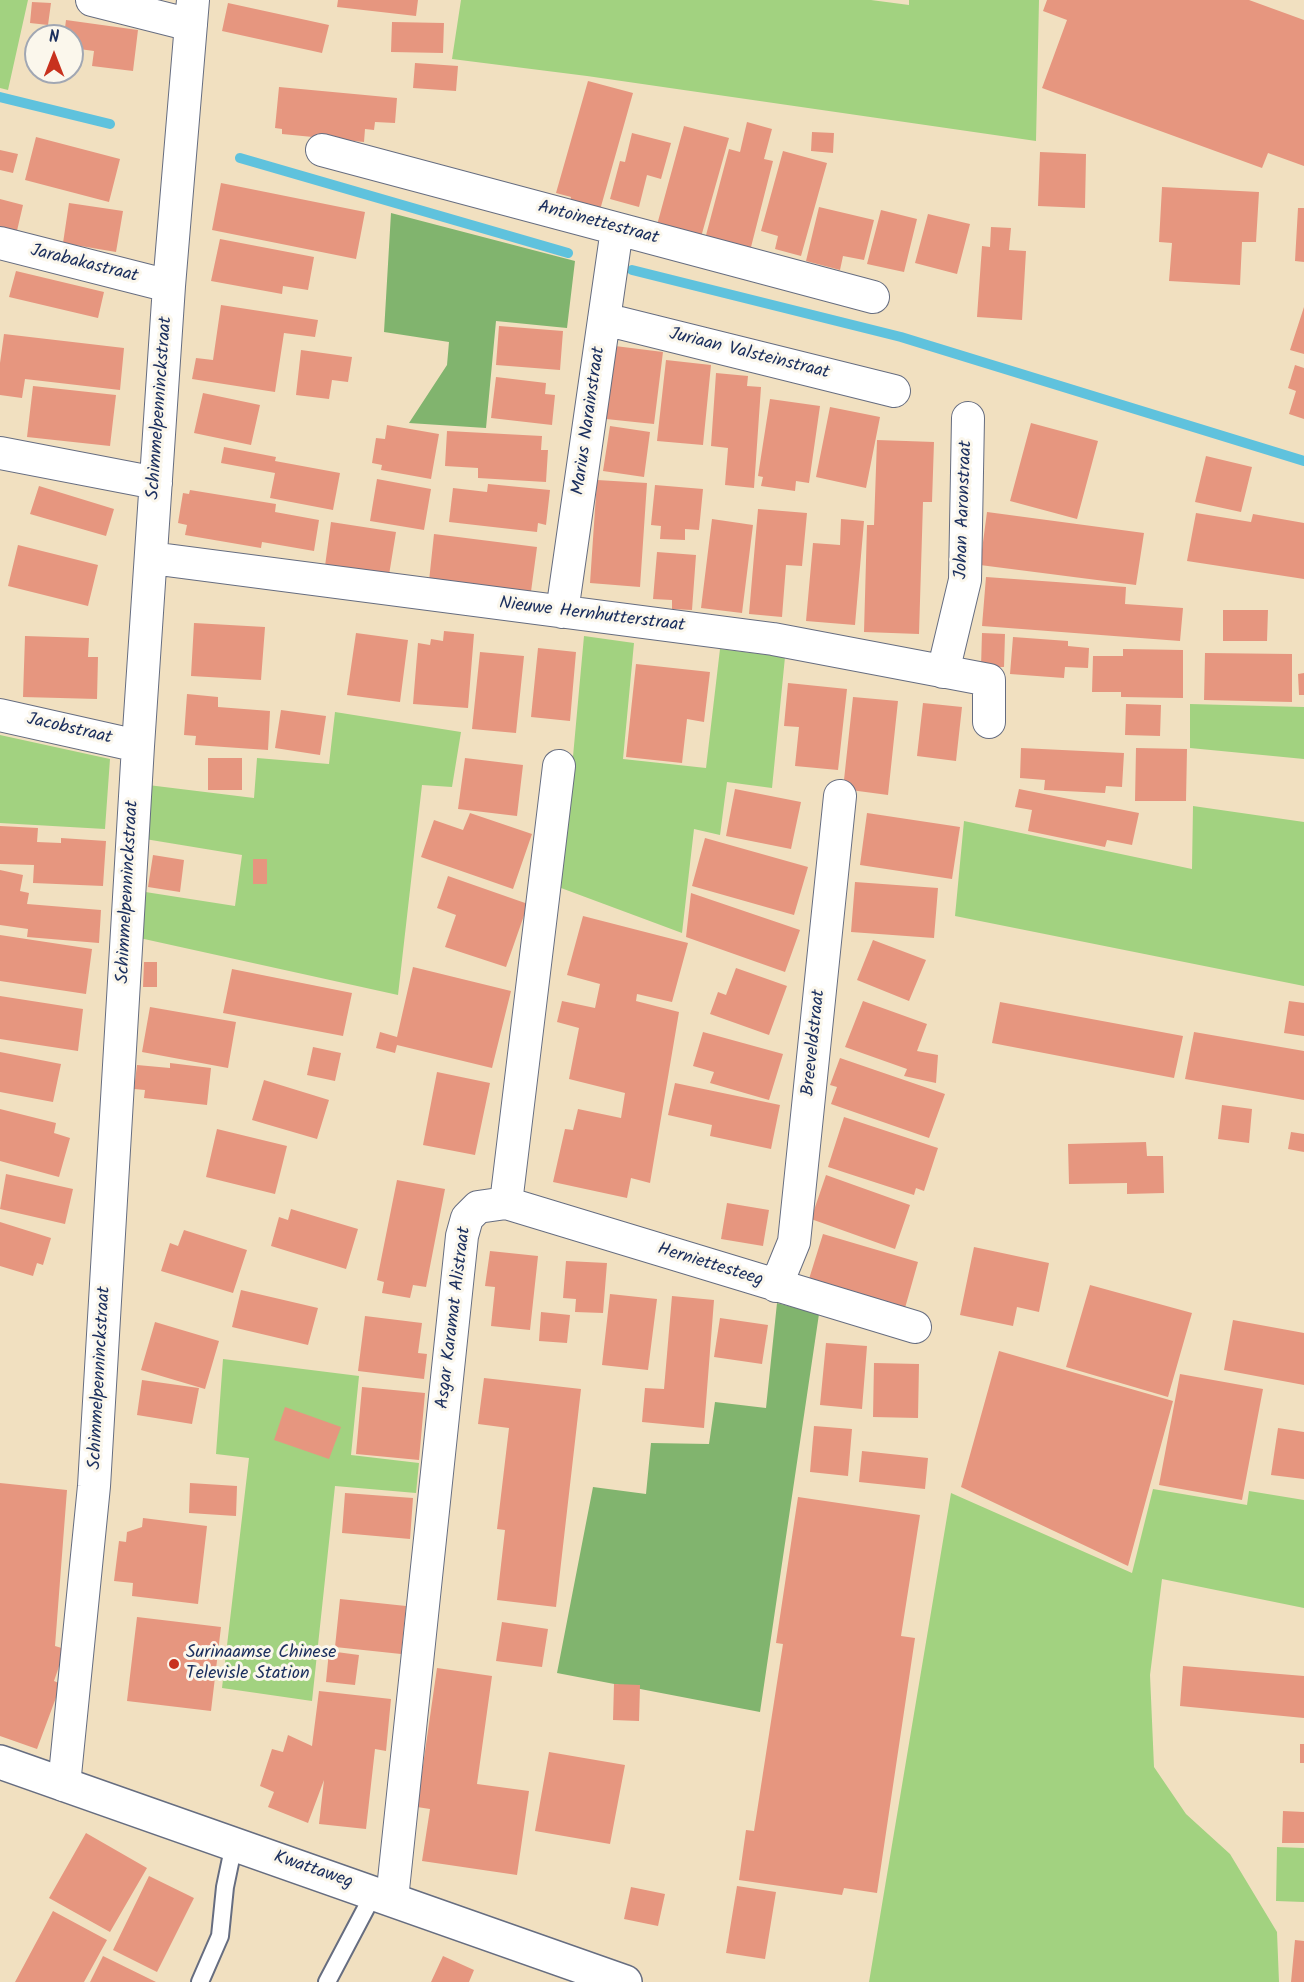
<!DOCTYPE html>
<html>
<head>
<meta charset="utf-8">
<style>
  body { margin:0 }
  #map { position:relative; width:1304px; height:1982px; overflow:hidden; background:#f1e0c0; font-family:Kalam,sans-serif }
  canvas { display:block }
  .north { position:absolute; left:24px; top:24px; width:60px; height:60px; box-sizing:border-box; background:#fbf7ec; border:2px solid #a1a7b3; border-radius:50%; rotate:0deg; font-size:16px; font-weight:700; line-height:24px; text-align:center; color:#1b2f5e }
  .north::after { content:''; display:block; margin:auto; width:21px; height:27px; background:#c8321e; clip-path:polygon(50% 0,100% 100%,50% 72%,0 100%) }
</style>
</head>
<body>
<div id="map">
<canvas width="1304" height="1982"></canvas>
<div class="north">N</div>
</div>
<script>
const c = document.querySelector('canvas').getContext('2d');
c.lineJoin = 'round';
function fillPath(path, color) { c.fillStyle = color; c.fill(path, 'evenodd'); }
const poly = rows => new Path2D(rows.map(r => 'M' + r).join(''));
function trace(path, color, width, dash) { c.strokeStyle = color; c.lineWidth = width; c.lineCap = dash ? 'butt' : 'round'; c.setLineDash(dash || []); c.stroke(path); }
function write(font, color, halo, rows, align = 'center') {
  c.font = font + ' Kalam,sans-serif'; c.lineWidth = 6; c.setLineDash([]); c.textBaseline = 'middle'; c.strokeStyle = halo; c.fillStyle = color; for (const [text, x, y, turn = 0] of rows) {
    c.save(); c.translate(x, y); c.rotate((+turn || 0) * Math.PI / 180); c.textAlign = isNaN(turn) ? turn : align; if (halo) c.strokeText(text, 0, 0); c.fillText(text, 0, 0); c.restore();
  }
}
const green = poly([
  [0,0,28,0,8,90,0,88],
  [461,0,871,0,909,5,909,0,1039,0,1036,141,587,76,452,59],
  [584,636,634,643,623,759,706,768,720,649,785,657,772,788,727,782,720,835,694,829,682,933,561,888],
  [1190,704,1304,707,1304,759,1190,748],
  [335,712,461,732,452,787,422,785,398,995,135,937,139,891,235,906,242,855,145,839,148,785,254,798,257,758,329,764],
  [0,735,110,759,105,829,0,823],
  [1193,806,1304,822,1304,986,955,916,964,821,1192,869],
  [223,1359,359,1376,351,1455,419,1463,416,1493,335,1486,312,1701,222,1688,249,1458,216,1454],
  [1153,1489,1247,1505,1249,1491,1304,1500,1304,1608,1162,1579,1150,1675,1154,1767,1186,1814,1230,1854,1277,1932,1279,1982,869,1982,951,1493,1132,1573],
  [1277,1847,1304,1848,1304,1902,1276,1901]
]);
const forest = poly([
  [391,213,575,261,567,328,496,321,486,428,409,423,447,365,449,342,384,332],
  [777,1303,819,1314,760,1712,557,1673,593,1487,646,1494,651,1443,709,1444,715,1402,766,1408]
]);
const stream = poly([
  [0,97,110,124],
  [240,158,568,253],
  [632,270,901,337,1304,461]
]);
const building = poly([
  [338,0,418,0,416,16,337,7],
  [1047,0,1249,0,1304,20,1304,166,1268,153,1262,168,1042,88,1067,20,1043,11],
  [32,2,51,3,48,25,30,23],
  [228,3,329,25,322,53,222,31],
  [66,20,138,30,133,71,92,66,94,51,72,48,72,36,64,36],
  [392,22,444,23,443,53,391,52],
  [415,63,458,66,456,91,413,88],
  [588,81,633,93,600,210,570,202,571,197,556,193],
  [279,87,397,98,395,123,375,122,374,130,365,129,364,142,282,134,282,129,275,128],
  [747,122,772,129,764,159,773,161,750,251,705,239,729,149,740,152],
  [684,126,729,138,701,237,657,225],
  [812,132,834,133,833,153,811,151],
  [632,133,671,143,661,179,647,175,639,207,610,199,620,161,625,162],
  [36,137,120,159,109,202,25,180],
  [0,150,18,154,13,173,0,170],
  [783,151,827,163,801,256,775,249,778,236,761,231],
  [1040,152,1086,154,1085,208,1038,206],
  [221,183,365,212,356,259,212,230],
  [1162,187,1259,192,1256,242,1242,242,1240,285,1169,281,1172,243,1159,242],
  [0,199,23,205,16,235,0,231],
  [69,203,123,211,116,252,63,243],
  [819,207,874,220,864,260,843,256,840,270,806,261],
  [1298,208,1304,208,1304,262,1295,261],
  [881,210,917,219,904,272,867,264],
  [928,214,970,224,957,274,915,263],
  [991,227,1011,228,1009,250,1026,251,1022,320,977,317,982,246,990,247],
  [220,239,314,257,308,290,283,286,282,294,211,281],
  [16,271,104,292,98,318,9,297],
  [221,305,318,320,315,337,284,333,275,392,192,379,196,358,213,360],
  [1304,307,1304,354,1290,350],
  [499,326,563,331,560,370,496,365],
  [4,334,124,348,120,390,25,379,22,398,0,395,0,363],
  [615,346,663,352,654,424,606,419],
  [301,350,352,357,348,382,332,380,329,399,296,395],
  [666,360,711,365,703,445,657,441],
  [1295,365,1304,368,1304,419,1289,414,1296,391,1288,388],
  [716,373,748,376,747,386,761,387,754,488,725,485,728,448,711,446],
  [496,377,546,383,545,394,555,395,552,425,491,418],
  [33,386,116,395,110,446,27,437],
  [203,393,260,405,251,445,194,433],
  [770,399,820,406,809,483,796,481,795,491,761,486,763,477,758,476],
  [830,407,880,417,866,488,816,477],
  [1031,423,1098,441,1077,519,1010,501],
  [387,425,439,434,431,479,381,470,382,465,372,463,376,438,385,439],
  [610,426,650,432,644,477,603,471],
  [447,431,542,436,541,450,548,450,546,482,478,478,478,468,445,466],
  [877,440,934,442,932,502,923,502,919,634,864,632,867,525,874,525],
  [224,447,276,457,275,461,340,473,333,510,270,498,275,473,221,463],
  [1206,456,1252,467,1241,512,1195,502],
  [377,479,431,489,424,530,370,521],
  [597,480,647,483,640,587,590,583],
  [488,484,550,490,546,525,538,523,537,532,449,522,453,488,487,492],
  [655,485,703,489,699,530,685,529,685,540,660,539,661,526,651,525],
  [39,486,114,509,106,536,30,514],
  [190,490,276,504,275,512,319,520,314,551,262,542,261,548,185,535,187,525,178,523,183,493,189,494],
  [758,509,807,513,802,566,786,565,782,617,749,614],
  [987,512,1144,533,1136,585,980,565],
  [1196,513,1251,522,1253,514,1304,523,1304,579,1187,561],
  [712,519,753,525,742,613,701,608],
  [841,519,864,521,855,625,806,621,813,543,840,545],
  [331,522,396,532,389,575,325,566],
  [434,534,537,547,530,599,429,581],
  [18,545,98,565,88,606,8,586],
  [657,552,696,555,692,610,672,609,672,600,653,599],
  [986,577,1126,587,1125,604,1183,608,1180,641,982,626],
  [1223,610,1268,610,1267,641,1223,641],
  [194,623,265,627,261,680,191,676],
  [444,631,474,634,468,708,413,704,418,643,430,645,431,639,443,641],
  [356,633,408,640,400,702,347,695],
  [982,633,1005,634,1004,667,981,667],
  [25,636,89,638,88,657,98,657,97,699,23,697],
  [1013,637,1068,641,1068,646,1089,648,1088,668,1065,667,1064,678,1010,674],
  [538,648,576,652,570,721,531,717],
  [1123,649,1183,650,1183,698,1121,697,1121,692,1092,692,1093,656,1123,656],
  [480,652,524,656,516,733,472,729],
  [1205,653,1292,654,1292,702,1204,700],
  [636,664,710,672,704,722,687,719,682,763,626,757],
  [1304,673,1304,695,1299,695,1298,674],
  [788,683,847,689,838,770,795,766,799,727,784,726],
  [187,694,218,697,218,707,270,711,268,750,195,745,196,736,184,735],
  [853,697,898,701,888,795,843,789],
  [923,703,962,707,956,761,917,756],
  [1126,704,1161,705,1160,736,1125,735],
  [281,710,326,716,320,755,275,748],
  [1021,748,1124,753,1122,787,1106,786,1105,793,1044,790,1045,780,1020,778],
  [1136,748,1187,749,1186,801,1135,801],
  [208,758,242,758,242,790,208,790],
  [465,758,523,765,517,816,458,809],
  [735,789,801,802,791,849,726,836],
  [1019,789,1139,813,1132,845,1107,840,1105,847,1028,831,1032,810,1015,807],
  [470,813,532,834,513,889,421,857,434,820,463,830],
  [867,813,960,827,952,879,860,865],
  [0,826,38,828,37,842,61,843,61,838,106,841,103,886,33,883,34,865,0,864],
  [705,838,808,867,794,915,692,886],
  [153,855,184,860,180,892,148,887],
  [253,859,267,859,267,884,253,884],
  [0,870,23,875,20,891,29,893,27,904,101,910,99,943,27,937,28,929,0,925],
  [448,876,528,904,506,967,445,947,456,915,437,908],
  [855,882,938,888,934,938,851,932],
  [691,893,800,930,785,972,686,937],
  [583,916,688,943,672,1002,637,994,636,1001,679,1012,650,1183,631,1178,627,1198,553,1182,565,1129,573,1130,578,1109,621,1118,625,1093,569,1079,579,1028,557,1022,562,1001,595,1008,600,984,567,975],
  [0,935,92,949,86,994,0,981],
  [873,940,926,960,909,1001,857,980],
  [144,962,157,962,157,987,143,987],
  [413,967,511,991,492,1068,397,1045,395,1053,376,1048,380,1032,397,1037],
  [736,968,787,986,769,1035,710,1014,718,992,726,995],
  [232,969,352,993,343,1036,223,1013],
  [0,996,83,1009,78,1051,0,1039],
  [863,1001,927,1024,917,1051,938,1055,936,1083,904,1076,907,1069,845,1047],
  [1289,1001,1304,1003,1304,1036,1284,1033],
  [1000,1002,1183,1036,1174,1078,992,1043],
  [150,1007,236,1022,228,1068,142,1052],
  [703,1032,783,1054,769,1100,710,1083,714,1072,693,1066],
  [1194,1032,1304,1051,1304,1100,1185,1079],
  [313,1047,341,1053,335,1081,307,1075],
  [0,1052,61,1064,53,1102,0,1092],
  [840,1058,945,1094,929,1138,831,1104,837,1087,830,1085],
  [170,1063,211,1068,207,1105,144,1098,145,1090,134,1089,137,1065,170,1068],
  [437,1072,490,1083,475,1155,423,1145],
  [264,1080,329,1100,317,1139,252,1120],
  [675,1083,780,1105,771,1149,710,1136,712,1125,668,1115],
  [1222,1105,1252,1109,1249,1143,1218,1139],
  [0,1109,56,1123,54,1133,70,1138,59,1177,0,1161],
  [844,1117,938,1148,924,1191,916,1188,914,1195,828,1167],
  [217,1129,287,1146,275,1194,206,1177],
  [1291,1132,1304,1134,1304,1152,1288,1149],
  [1146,1142,1147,1156,1163,1156,1164,1193,1127,1194,1127,1183,1069,1184,1068,1144],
  [6,1174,73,1189,65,1224,0,1209],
  [826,1175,910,1205,895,1249,811,1219],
  [397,1180,445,1189,426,1287,413,1285,410,1298,382,1293,384,1282,377,1280],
  [727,1203,769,1210,763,1246,721,1239],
  [291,1209,358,1229,346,1269,271,1246,279,1217,288,1220],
  [0,1222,51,1238,43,1265,37,1263,33,1276,0,1266],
  [184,1230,247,1250,233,1293,161,1271,170,1243,178,1246],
  [823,1234,918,1262,905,1308,809,1279],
  [974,1247,1049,1263,1039,1312,1017,1307,1013,1326,960,1315],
  [490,1251,538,1256,530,1330,491,1326,495,1287,485,1286],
  [566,1261,607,1263,603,1313,575,1312,576,1299,563,1298],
  [1090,1285,1192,1313,1168,1397,1066,1367],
  [241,1290,318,1308,308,1345,232,1327],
  [610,1294,657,1299,648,1370,602,1365],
  [672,1296,714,1300,704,1428,642,1422,645,1388,664,1389],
  [541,1312,570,1315,567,1343,539,1341],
  [365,1316,422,1323,418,1353,427,1354,424,1379,358,1371],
  [720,1318,768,1325,762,1364,714,1357],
  [1233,1320,1304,1333,1304,1385,1224,1370],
  [155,1322,219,1341,205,1389,141,1370],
  [826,1343,867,1346,862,1409,820,1405],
  [999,1351,1173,1401,1128,1566,961,1487],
  [874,1363,919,1364,918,1418,873,1417],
  [1180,1374,1263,1389,1242,1500,1159,1485],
  [484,1378,581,1389,556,1607,497,1600,505,1530,497,1529,509,1428,478,1424],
  [142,1380,199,1388,192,1424,137,1415],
  [362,1387,425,1393,419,1460,356,1454],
  [285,1407,341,1427,329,1459,274,1440],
  [814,1426,852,1429,848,1476,810,1472],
  [1278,1428,1304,1432,1304,1479,1271,1475],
  [862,1451,928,1458,925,1489,859,1482],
  [0,1483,67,1490,55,1646,65,1649,54,1681,61,1684,37,1749,0,1736],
  [190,1483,237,1486,236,1516,189,1513],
  [345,1493,413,1498,410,1539,342,1533],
  [798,1497,920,1515,901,1636,915,1638,877,1893,844,1888,842,1895,739,1880,746,1830,754,1831,783,1644,776,1643],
  [143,1518,207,1526,198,1604,132,1596,133,1583,114,1581,119,1541,126,1542,127,1532,142,1527],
  [340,1599,406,1606,401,1654,335,1647],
  [137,1617,221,1627,211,1711,127,1701],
  [502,1622,548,1629,542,1667,496,1661],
  [329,1651,359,1655,355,1685,326,1682],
  [1183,1666,1304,1676,1304,1718,1180,1706],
  [437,1668,492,1676,477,1784,529,1791,517,1875,422,1861,430,1809,417,1807],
  [614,1684,640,1685,639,1721,613,1720],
  [319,1691,391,1699,386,1751,375,1749,366,1829,319,1824,324,1780,308,1823,268,1807,274,1792,260,1786,272,1749,283,1752,288,1735,312,1746],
  [1300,1744,1304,1744,1304,1763,1300,1763],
  [549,1752,625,1765,610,1844,535,1831],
  [1283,1811,1304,1812,1304,1843,1282,1843],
  [86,1833,147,1868,110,1932,49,1898],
  [149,1876,194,1898,157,1972,113,1950],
  [737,1886,776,1892,765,1959,726,1953],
  [631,1887,665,1894,658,1926,624,1919],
  [53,1911,107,1940,84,1982,15,1982],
  [1295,1940,1304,1941,1304,1982,1291,1982],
  [103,1956,156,1982,90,1982],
  [443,1956,474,1970,469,1982,431,1982]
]);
const service = poly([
  [200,1982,220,1936,225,1887,234,1844],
  [327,1982,374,1893]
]);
const minor = poly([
  [92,0,191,25],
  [322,150,873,297],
  [0,243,169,286],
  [604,319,894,391],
  [0,453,156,483],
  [151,558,773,639,989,680,989,722],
  [562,612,617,229],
  [943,672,965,580,968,418],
  [0,715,138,746],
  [506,1203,915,1327],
  [776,1286,794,1242,840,796],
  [64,1785,94,1486,138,746,169,286,193,0],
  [392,1899,462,1236,467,1218,478,1207,506,1203,559,766]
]);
const primary = poly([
  [0,1762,625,1982]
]);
const markers = [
  [174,1664,6,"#c8321e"]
];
const streetNames = [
  ["Antoinettestraat",598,224,15],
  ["Jarabakastraat",84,265,14],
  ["Juriaan Valsteinstraat",749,355,14],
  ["Schimmelpenninckstraat",161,408,-86],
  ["Marius Narainstraat",590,421,-82],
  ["Johan Aaronstraat",965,510,-88],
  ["Nieuwe Hernhutterstraat",592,616,7],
  ["Jacobstraat",69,730,13],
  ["Schimmelpenninckstraat",129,892,-87],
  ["Breeveldstraat",815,1043,-84],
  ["Herniettesteeg",710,1266,17],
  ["Asgar Karamat Alistraat",455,1318,-83],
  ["Schimmelpenninckstraat",101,1378,-87],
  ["Kwattaweg",313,1871,19]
];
const poiNames = [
  ["Surinaamse Chinese",186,1654],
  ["Televisle Station",186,1675]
];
fillPath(green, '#a2d280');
fillPath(forest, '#81b46e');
trace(stream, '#5fc2dd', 10);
fillPath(building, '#e6967f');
trace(service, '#666d80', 20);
trace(minor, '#666d80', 34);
trace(primary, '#666d80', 36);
trace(service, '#fff', 16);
trace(minor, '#fff', 32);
trace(primary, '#fff', 33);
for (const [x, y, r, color] of markers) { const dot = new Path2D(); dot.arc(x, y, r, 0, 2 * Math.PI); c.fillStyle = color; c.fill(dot); trace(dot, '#fbf7ec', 2); }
write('18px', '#1b2f5e', '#fbf7ec', streetNames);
write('18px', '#1b2f5e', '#fbf7ec', poiNames, 'left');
</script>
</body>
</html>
